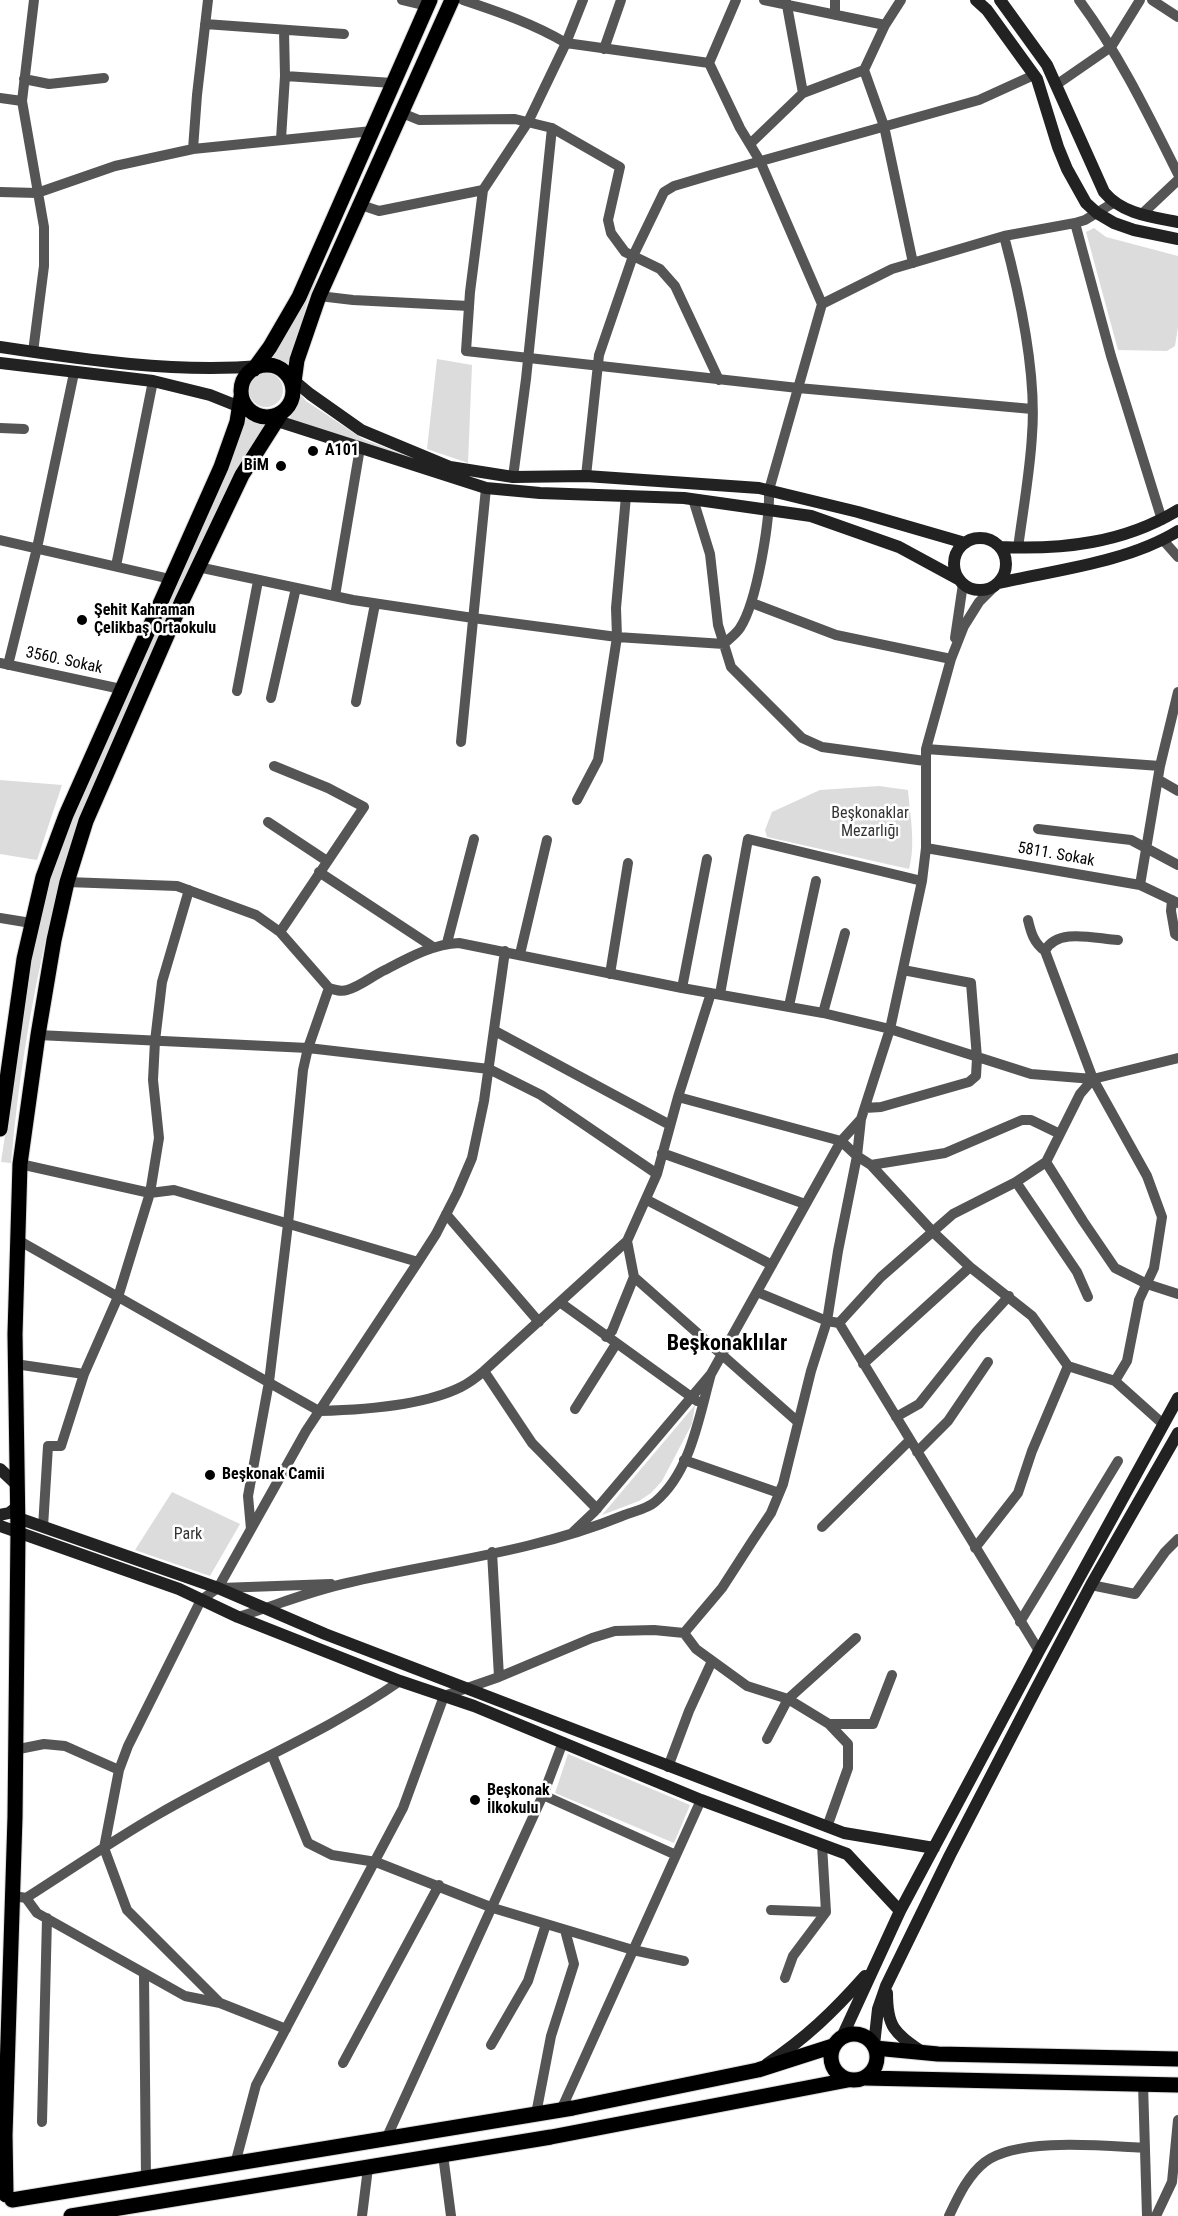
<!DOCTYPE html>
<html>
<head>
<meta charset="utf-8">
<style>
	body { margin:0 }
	canvas { display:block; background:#fff }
</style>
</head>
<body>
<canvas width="1178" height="2216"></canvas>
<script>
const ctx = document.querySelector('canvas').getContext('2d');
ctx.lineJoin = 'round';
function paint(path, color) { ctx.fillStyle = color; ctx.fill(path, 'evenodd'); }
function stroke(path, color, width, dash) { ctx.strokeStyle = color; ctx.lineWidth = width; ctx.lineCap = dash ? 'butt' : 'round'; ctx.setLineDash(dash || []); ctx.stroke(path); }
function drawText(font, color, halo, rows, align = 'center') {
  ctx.font = font + ' "Roboto Condensed",sans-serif'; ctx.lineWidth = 5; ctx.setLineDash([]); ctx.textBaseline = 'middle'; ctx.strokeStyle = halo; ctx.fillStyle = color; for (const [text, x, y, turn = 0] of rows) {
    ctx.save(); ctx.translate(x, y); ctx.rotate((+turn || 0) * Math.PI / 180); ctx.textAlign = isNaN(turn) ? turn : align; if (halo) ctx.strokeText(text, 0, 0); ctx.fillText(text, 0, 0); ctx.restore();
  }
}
paint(new Path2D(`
	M1094 228 1106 237 1178 256V327L1175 346 1167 351 1118 350 1086 232Z
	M312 279 316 281 307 303 290 368 281 361 269 359Z
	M437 359 472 365 468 463 427 449Z
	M249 390a17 17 0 1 1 34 0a17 17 0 1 1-34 0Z
	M301 395 306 401 363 439 447 471 289 420Z
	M244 415 254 422 265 425 60 881C36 973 19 1068 11 1163L1 1162 35 935 61 841Z
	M0 780 62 785 37 860 0 854Z
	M879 786 908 790C910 815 916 844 909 869L767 837 765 830 772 812 820 790Z
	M695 1405 692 1424 662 1481 651 1493 639 1501 602 1515Z
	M172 1492 240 1524 210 1576 135 1550Z
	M568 1754 690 1805 674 1843 555 1793Z`), '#dcdcdc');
const primary = new Path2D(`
	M241 391a26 26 0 1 1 52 0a26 26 0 1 1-52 0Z
	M254 369 270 347 299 297 430 0
	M293 389 297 360 319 296 452 0
	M0 1129 24 959 43 877 66 815 221 467 237 422 241 397
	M831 2057a23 23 0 1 1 46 0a23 23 0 1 1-46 0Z
	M875 2048 938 2054 1178 2059
	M865 2078 1178 2085
	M6 2195 5 2135 15 1817 18 1531 15 1334 20 1164 38 1035 54 940 67 882 86 821 182 601 242 475 282 412
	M12 2200 573 2108 758 2070 833 2046
	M71 2216 551 2137 848 2080`);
stroke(primary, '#dbdbdb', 17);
stroke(new Path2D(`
	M402 0 427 6
	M463 0C499 12 534 24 566 43L709 63 736 0
	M764 0 885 25 901 0
	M786 0 803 93
	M1079 0C1119 54 1148 114 1178 174
	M1152 0 1178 17
	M835 15V0
	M205 24 344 34
	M604 49 621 0
	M709 63 740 128 760 161 822 304
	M864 70 884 126 913 263
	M285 76 393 83
	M24 79 49 84 104 78
	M1056 85 1111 47 1140 0
	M0 98 22 101
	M402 113 419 120 515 119 552 128 620 167 608 220 611 233 625 252 660 269 675 286 719 380
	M281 139 285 76 284 31
	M750 144 803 93 864 70 885 25
	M193 149 197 95 208 0
	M483 190 528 122 566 43 583 0
	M0 192 37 193 115 166 193 149 372 131
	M1113 203 1085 220 1075 223 1111 356 1162 520
	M361 205 379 211 483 190 470 292 466 351 798 388 1032 409
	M1142 214 1178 180
	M1004 236C1020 296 1037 373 1032 435 1030 472 1023 510 1018 548
	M319 296 353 300 469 306
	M33 352 44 266V227L22 101 34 0
	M0 428 24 429
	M586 476 599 355 633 256 664 192 674 186 711 175 979 100 1034 75
	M513 477 526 379 552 128
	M693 499 710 554 718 625 731 667 802 738 822 747 925 761
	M0 540 170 579
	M1163 540 1178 557
	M116 566 153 381
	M198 567 353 600 473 618 617 637 724 644C729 639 736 634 740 628 757 602 770 521 769 490L822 304 892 269 1004 236 1075 223
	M335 596 360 448
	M752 603 836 635 951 659
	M955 638 963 584
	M0 663 121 689
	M8 665 37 548 74 373
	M237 691 258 581
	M271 698 296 588
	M356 702 375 604
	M461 742 486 488
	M926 749 1160 766
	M274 766 328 788 364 807 280 932
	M1159 780 1178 791
	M577 800 598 760 617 637 616 608 626 496
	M268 822 327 861
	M1038 829 1131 840 1178 865
	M926 848 1140 885 1178 903
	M319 872 433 947
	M67 882 177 886 256 915 280 932 329 988C335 990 341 992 347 990 361 986 372 976 385 970 408 958 433 944 459 943L682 988 823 1013 890 1029 1031 1074 1093 1079 1178 1058
	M1140 885 1160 766 1178 692
	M1172 900 1171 911 1175 934 1178 936
	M0 918 31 923
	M1028 920C1031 933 1034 943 1045 951L1093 1079 1147 1176 1162 1217 1154 1268 1139 1300 1127 1361 1115 1381
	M447 943 474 839
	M1045 951C1057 927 1096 939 1118 940
	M520 954 547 840
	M610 974 628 863
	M682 988 707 859
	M720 994 748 839 922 881
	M789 1006 816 881
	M823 1013 845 933
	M495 1031 670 1125
	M38 1035 308 1048 489 1069 541 1095 657 1174
	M678 1097 841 1141 857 1156 871 1165 945 1153 1022 1120H1031L1060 1134
	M865 1108 881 1107 969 1082 976 1076 977 1058 971 983 903 970
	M662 1153 805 1204
	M1046 1162 1083 1221 1115 1268 1147 1284 1178 1294
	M20 1164 150 1193 174 1190 418 1262
	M871 1165 933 1232 970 1267 1032 1316 1068 1366 1115 1381 1163 1424
	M1016 1182 1077 1272 1088 1297
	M647 1200 772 1265
	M446 1214 539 1322
	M18 1240 319 1411C361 1410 423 1406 461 1387 469 1383 477 1377 484 1371L627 1241 657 1174 678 1097 711 993
	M634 1277 798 1422
	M757 1292 827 1321 839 1323 1039 1651
	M561 1303 697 1401
	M839 1323 881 1277 953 1214 1016 1182 1046 1162 1080 1094 1093 1079
	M606 1337 612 1331 634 1277 627 1241
	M15 1364 84 1374
	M863 1364 970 1267
	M484 1371 532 1443 597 1509
	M575 1409 616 1344
	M896 1417 919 1404 977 1331 1009 1296
	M917 1452 948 1421 988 1362
	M684 1460 779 1493
	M43 1527 48 1446H61L84 1374 118 1297 150 1193 159 1138 153 1080 155 1041 162 982 189 890
	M822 1527 910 1440
	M251 1529 248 1496 269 1382 288 1224 303 1070 308 1048 329 988
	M573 1532 594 1512 711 1374 841 1141 861 1119
	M975 1548 1018 1493 1032 1451 1068 1366
	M492 1552 499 1677
	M1091 1585 1135 1594 1165 1552 1178 1539
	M221 1588 331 1584
	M238 1617C274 1606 310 1591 347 1583 438 1562 534 1552 622 1516 632 1512 647 1509 655 1502 691 1472 699 1416 711 1374
	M1020 1622 1118 1461
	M684 1633 696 1649 747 1686 788 1699 829 1724 848 1744V1768L827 1827
	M829 1724H873L892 1675
	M767 1739 788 1699 856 1638
	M14 1750 44 1744 65 1746 119 1770
	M272 1755 308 1843 332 1855 376 1862 493 1908 633 1950 684 1961
	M668 1767 689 1711 712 1661
	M543 1795 676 1855
	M14 1896 26 1898C70 1870 112 1841 157 1815 237 1768 324 1734 400 1681
	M26 1898 37 1913 185 1996 220 2003
	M771 1910 826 1912
	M144 1974 146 2179
	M785 1978 793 1956 826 1912 822 1845
	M286 2029 220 2003 127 1910 104 1848 119 1770 128 1746 201 1600 218 1588 306 1431 418 1262 436 1234 457 1193 472 1158 484 1101 505 951
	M491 2045 528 1981 546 1924
	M343 2063 439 1885
	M1143 2084 1147 2216
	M561 2110 701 1800
	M536 2114 551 2036 574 1964 565 1930
	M42 2122 47 1918
	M386 2139 543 1795 563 1742
	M443 2155 451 2216
	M235 2164 256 2085 403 1808 444 1696 499 1677 592 1638 615 1631 654 1630 684 1633 722 1588 753 1540 771 1513 783 1484 811 1371 827 1321 838 1251 857 1156 861 1119 890 1029 922 881 926 848V749L951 659 964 626 979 602 993 588
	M362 2216 368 2168
	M949 2216C958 2197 968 2175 985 2162 1018 2137 1104 2146 1145 2148
	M1156 2216 1172 2182 1178 2120`), '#555', 10);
stroke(new Path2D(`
	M976 0 987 10 1037 79 1058 147 1067 169 1086 203 1097 213 1114 223 1134 230 1178 239
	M1000 0 1047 65 1104 192C1122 214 1152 217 1178 222
	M0 347C86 360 174 373 261 366
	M0 363 153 381 210 395 250 411
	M285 373 310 394 361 430 450 467 513 477 586 476 759 488 858 512 965 543
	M265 417 486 488 540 493 684 498 811 516 899 547 958 579
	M954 564a26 26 0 1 1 52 0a26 26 0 1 1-52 0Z
	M1000 547C1062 550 1124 543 1178 510
	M999 583C1056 570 1128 562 1178 531
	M0 1469 16 1484
	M0 1515 9 1513 17 1507
	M18 1518 218 1588 325 1634 844 1833 934 1848
	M0 1526 179 1589 238 1617 400 1681 474 1706 701 1800 847 1854 900 1911
	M887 1993C887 2028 895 2033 922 2052
	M842 2037 900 1911 1039 1651 1178 1398
	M874 2045 878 2009 886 1986 950 1855 1036 1689 1091 1585 1178 1433
	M767 2064C806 2038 833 2012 865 1976`), '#222', 12);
stroke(primary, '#000', 15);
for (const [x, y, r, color] of [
	[313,451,6,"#000"],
	[281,466,6,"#000"],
	[82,620,6,"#000"],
	[210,1475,6,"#000"],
	[475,1800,6,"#000"]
]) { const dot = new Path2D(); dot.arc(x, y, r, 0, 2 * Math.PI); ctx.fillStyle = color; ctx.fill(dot); stroke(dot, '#fff', 2); }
drawText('bold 16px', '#000', '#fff', [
	["A101",325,451],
	["BiM",269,466,"right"],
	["Şehit Kahraman",94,611],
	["Çelikbaş Ortaokulu",94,629],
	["Beşkonak Camii",222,1475],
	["Beşkonak",487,1791],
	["İlkokulu",487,1809]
], 'left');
drawText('16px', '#000', '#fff', [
	["3560. Sokak",64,661,12],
	["5811. Sokak",1056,855,10]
]);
drawText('16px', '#333', '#fff', [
	["Beşkonaklar",870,814],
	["Mezarlığı",870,832],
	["Park",188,1535]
]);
drawText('bold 22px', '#000', '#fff', [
	["Beşkonaklılar",727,1344]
]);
</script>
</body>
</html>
